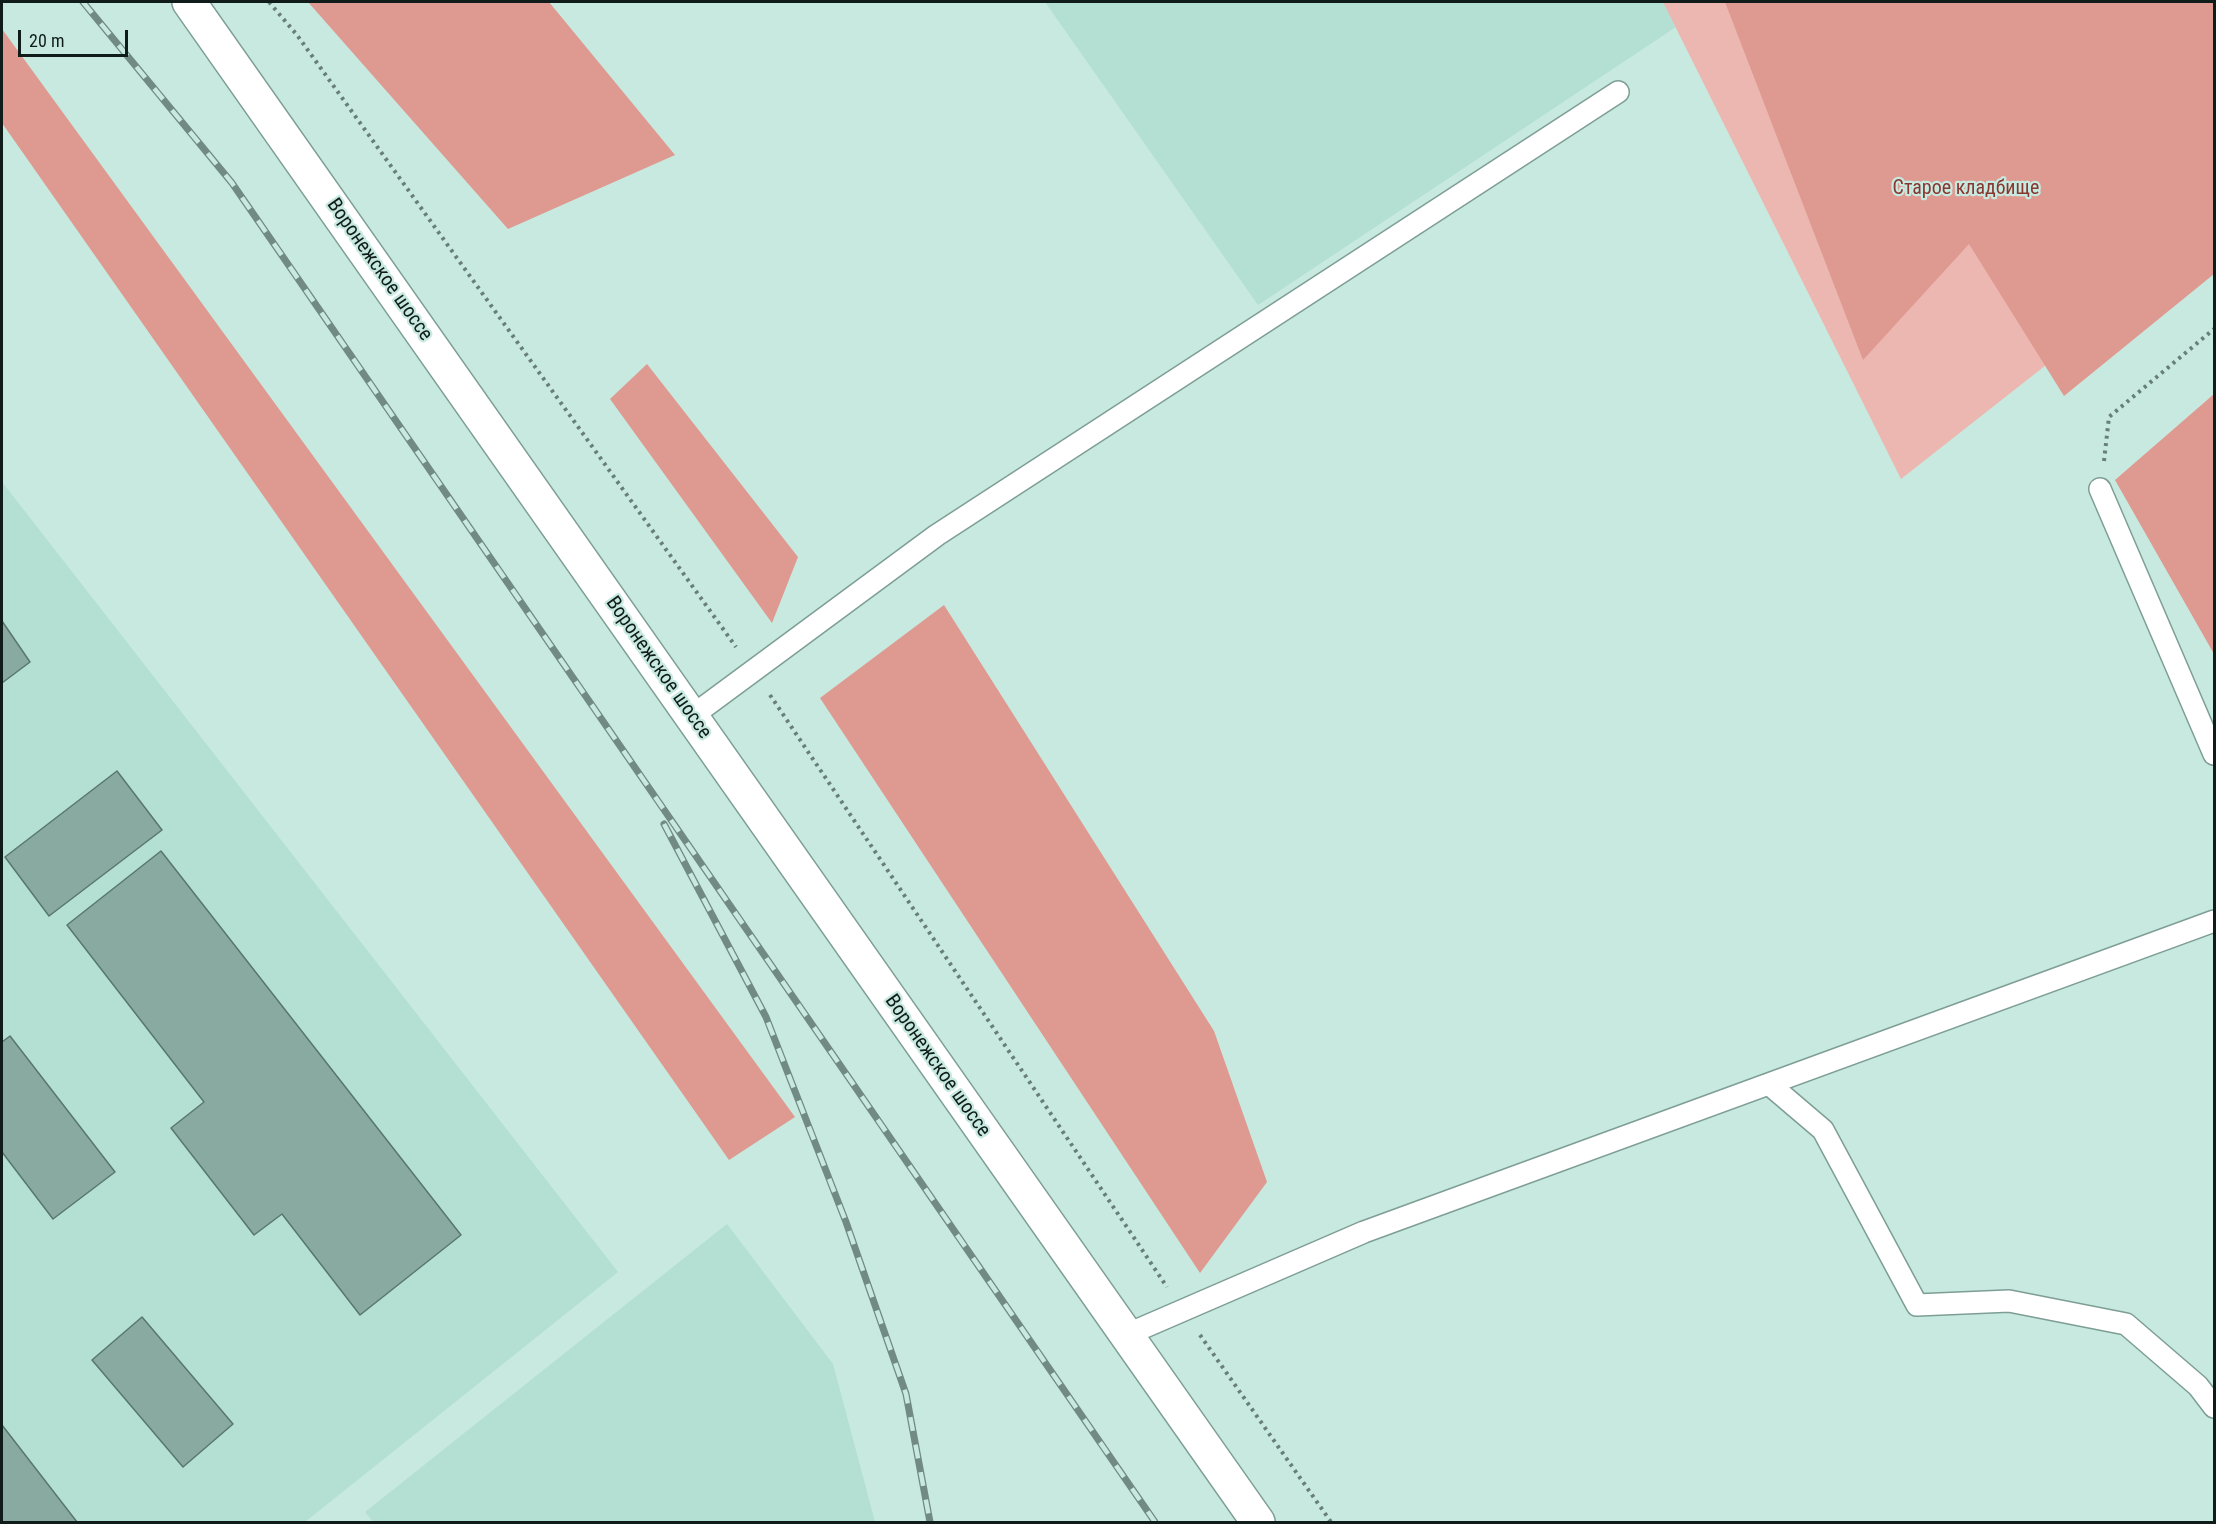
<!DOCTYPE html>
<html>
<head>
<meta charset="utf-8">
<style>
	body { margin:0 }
	#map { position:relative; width:2216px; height:1524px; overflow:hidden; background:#c7e9df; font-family:"Roboto Condensed",sans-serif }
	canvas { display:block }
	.frame { position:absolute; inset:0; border:3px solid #0f1c19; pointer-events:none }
	.scale { position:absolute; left:18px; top:30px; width:110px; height:27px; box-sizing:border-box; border:3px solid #0f1c19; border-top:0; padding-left:8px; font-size:18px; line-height:21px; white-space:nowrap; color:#0f1c19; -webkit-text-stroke:4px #c7e9df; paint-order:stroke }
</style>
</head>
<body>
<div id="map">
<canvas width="2216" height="1524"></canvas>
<div class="frame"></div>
<div class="scale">20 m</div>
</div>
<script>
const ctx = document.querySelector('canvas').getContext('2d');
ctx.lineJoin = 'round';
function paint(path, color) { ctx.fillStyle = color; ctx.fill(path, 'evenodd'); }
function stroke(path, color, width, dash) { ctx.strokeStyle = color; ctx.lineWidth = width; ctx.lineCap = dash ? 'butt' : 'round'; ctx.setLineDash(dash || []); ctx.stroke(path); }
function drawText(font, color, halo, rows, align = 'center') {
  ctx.font = font + ' "Roboto Condensed",sans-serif'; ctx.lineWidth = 4.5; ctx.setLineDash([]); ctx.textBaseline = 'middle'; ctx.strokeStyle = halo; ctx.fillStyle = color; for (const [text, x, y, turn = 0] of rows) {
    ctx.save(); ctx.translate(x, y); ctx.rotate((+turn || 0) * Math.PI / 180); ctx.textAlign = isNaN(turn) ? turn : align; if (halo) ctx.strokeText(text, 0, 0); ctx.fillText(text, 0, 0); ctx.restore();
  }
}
paint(new Path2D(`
	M1045 2H1663L1676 27 1258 305Z
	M2 482 618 1272 305 1522H2Z
	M727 1224 833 1364 875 1522H373L365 1512Z`), '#b4dfd3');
paint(new Path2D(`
	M1663 2H2214V233L1901 479Z`), '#ecb7b0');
paint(new Path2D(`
	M308 2H549L675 155 508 229Z
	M1725 2H2214V274L2064 396 1969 244 1863 360Z
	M2 29 795 1117 729 1160 2 123Z
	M647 364 798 557 772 623 610 399Z
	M2214 394V654L2115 480Z
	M944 605 1214 1031 1267 1182 1200 1273 820 698Z`), '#de9991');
const building = new Path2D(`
	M2 621 30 662 2 683Z
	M117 771 162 830 49 916 5 857Z
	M161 851 461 1235 360 1315 282 1214 254 1235 171 1128 204 1102 67 925Z
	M10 1036 115 1172 53 1219 2 1152V1042Z
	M142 1317 233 1424 183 1467 92 1360Z
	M2 1425 77 1522H2Z`);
paint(building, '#89aaa1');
stroke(building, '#58776f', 1.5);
const lane = new Path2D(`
	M2100 489 2214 754
	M692 716 937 535 1618 92
	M1769 1084 1823 1130 1917 1305 2009 1301 2126 1324 2198 1386 2214 1407
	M1126 1335 1364 1232 2214 921`);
const secondary = new Path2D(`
	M189 2 1258 1522`);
stroke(lane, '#7e9e95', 24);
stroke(secondary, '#7e9e95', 36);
stroke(new Path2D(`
	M269 2 297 35 736 647
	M2104 461 2109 417 2214 329
	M770 695 1167 1287
	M1200 1335 1331 1522`), '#687f78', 4, [3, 4.5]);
stroke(lane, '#fff', 21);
stroke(secondary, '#fff', 33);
const rail = new Path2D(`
	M83 2 232 183 1155 1522
	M664 824 766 1017 846 1222 906 1394 930 1522`);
stroke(rail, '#728a84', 7);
stroke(rail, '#c7e9df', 4.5, [14]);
drawText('20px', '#883730', '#c7e9df', [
	["Старое кладбище",1966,189]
]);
drawText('20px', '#0f1c19', '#c7e9df', [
	["Воронежское шоссе",379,270,55],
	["Воронежское шоссе",658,668,55],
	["Воронежское шоссе",937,1066,55]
]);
</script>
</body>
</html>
